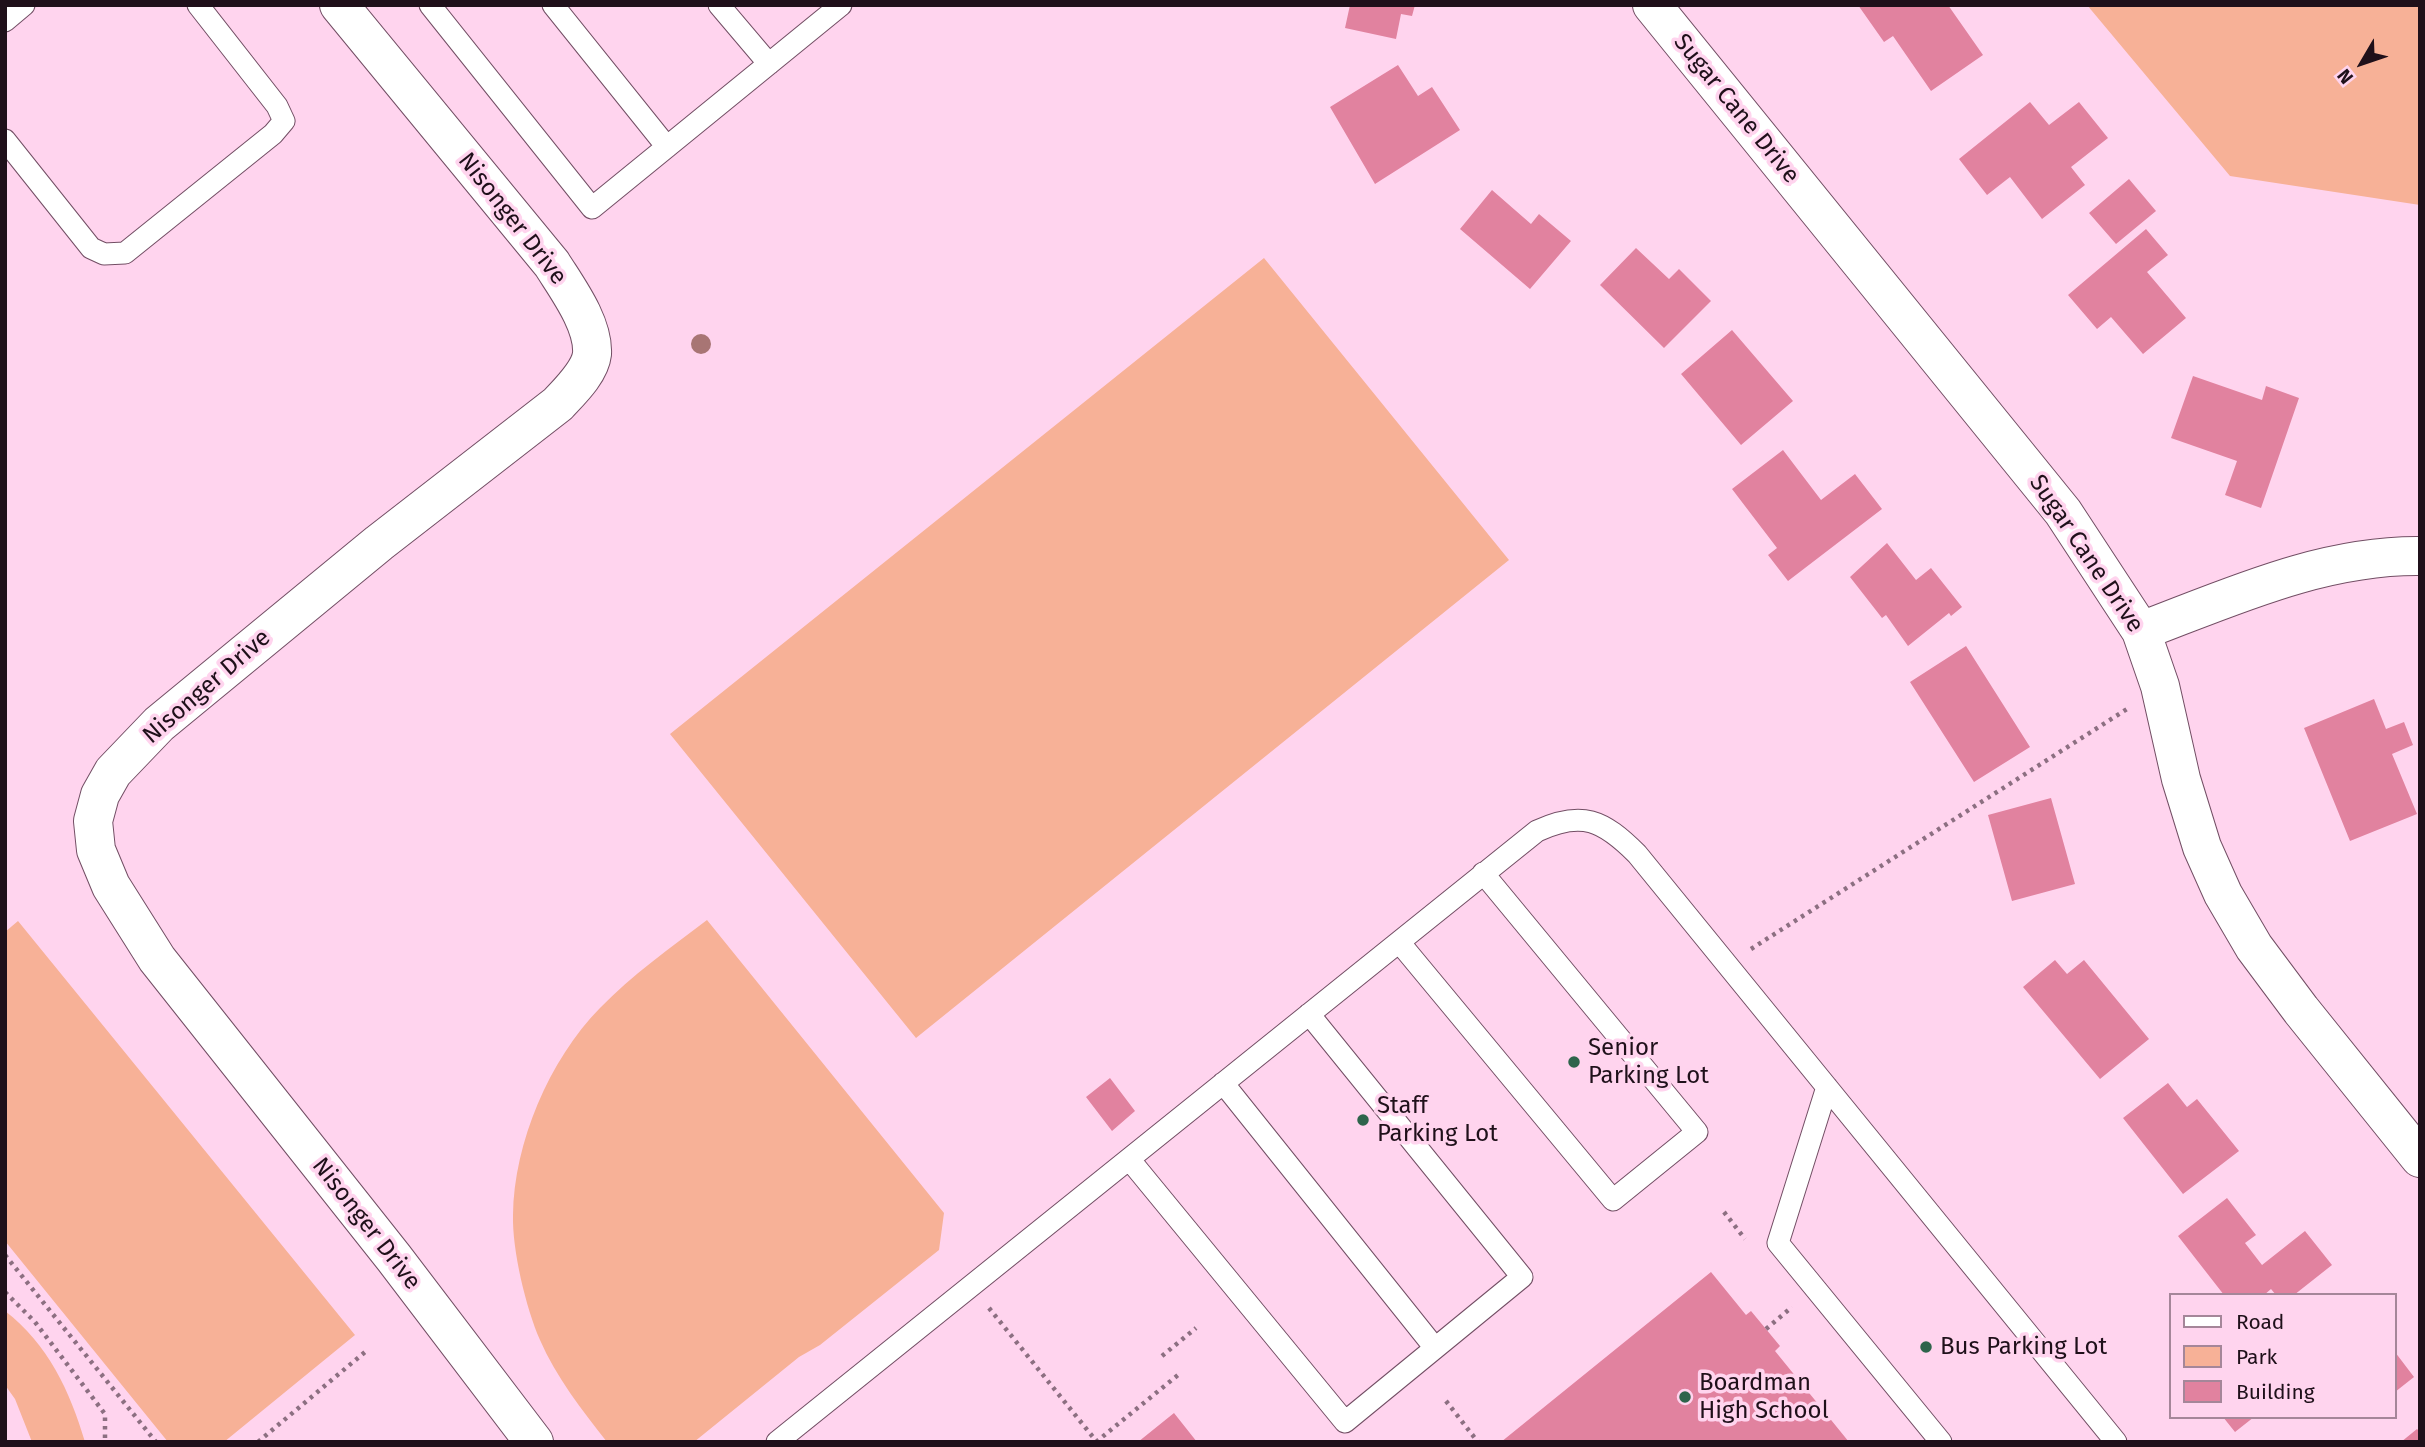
<!DOCTYPE html>
<html>
<head>
<meta charset="utf-8">
<style>
	body { margin:0 }
	#map { position:relative; width:2425px; height:1447px; overflow:hidden; background:#ffd4ee; font-family:"Fira Sans",sans-serif }
	canvas { display:block }
	.frame { position:absolute; inset:0; border:7px solid #1f101a; pointer-events:none }
	.legend { position:absolute; left:2169px; top:1293px; width:228px; height:126px; box-sizing:border-box; background:#ffd4ee; border:2px solid #a58699; margin:0; padding:9px 12px; list-style:none; font-size:21px; color:#1f101a }
	.legend li { display:flex; align-items:center; gap:14px; height:35px }
	.legend b { width:35px; border:2px solid #a58699 }
	.north { position:absolute; left:2327px; top:28px; width:70px; height:70px; -webkit-text-stroke:5px #ffd4ee; paint-order:stroke; rotate:231deg; font-size:19px; font-weight:700; line-height:28px; text-align:center; color:#1f101a }
	.north::after { content:''; display:block; margin:auto; width:24px; height:32px; background:#1f101a; clip-path:polygon(50% 0,100% 100%,50% 72%,0 100%) }
</style>
</head>
<body>
<div id="map">
<canvas width="2425" height="1447"></canvas>
<div class="frame"></div>
<ul class="legend">
<li><b style="height:9px;background:#fff"></b>Road</li>
<li><b style="height:19px;background:#f7b197"></b>Park</li>
<li><b style="height:19px;background:#e1829f"></b>Building</li>
</ul>
<div class="north">N</div>
</div>
<script>
const ctx = document.querySelector('canvas').getContext('2d');
ctx.lineJoin = 'round';
function paint(path, color) { ctx.fillStyle = color; ctx.fill(path, 'evenodd'); }
function stroke(path, color, width, dash) { ctx.strokeStyle = color; ctx.lineWidth = width; ctx.lineCap = dash ? 'butt' : 'round'; ctx.setLineDash(dash || []); ctx.stroke(path); }
function drawText(font, color, halo, rows, align = 'center') {
  ctx.font = font + ' "Fira Sans",sans-serif'; ctx.lineWidth = 7; ctx.setLineDash([]); ctx.textBaseline = 'middle'; ctx.strokeStyle = halo; ctx.fillStyle = color; for (const [text, x, y, turn = 0] of rows) {
    ctx.save(); ctx.translate(x, y); ctx.rotate((+turn || 0) * Math.PI / 180); ctx.textAlign = isNaN(turn) ? turn : align; if (halo) ctx.strokeText(text, 0, 0); ctx.fillText(text, 0, 0); ctx.restore();
  }
}
paint(new Path2D(`
	M2087 5H2420V205L2230 176Z
	M1264 258 1509 560 916 1038 670 734Z
	M707 920 944 1213 939 1250 820 1345 799 1357 694 1442H607C582 1410 556 1377 540 1340 526 1308 512 1250 513 1215 514 1143 549 1060 600 1008 632 975 670 948 707 920Z
	M18 921 355 1335 224 1442H168L5 1241V932Z
	M5 1311C48 1344 70 1391 85 1442H32L15 1399 5 1385Z`), '#f7b197');
paint(new Path2D(`
	M1350 5H1415L1412 16 1401 14 1396 39 1345 28Z
	M1858 5H1948L1983 55 1931 91 1893 36 1884 42Z
	M1398 65 1418 96 1432 87 1460 130 1375 184 1330 107Z
	M2030 102 2049 125 2079 102 2108 138 2071 167 2085 185 2042 219 2010 177 1987 195 1959 159Z
	M2129 179 2156 211 2116 244 2089 213Z
	M1492 190 1531 224 1539 214 1571 241 1530 289 1460 229Z
	M2146 229 2168 255 2147 272 2186 318 2143 354 2111 317 2097 329 2068 295Z
	M1636 248 1669 279 1679 269 1711 301 1664 348 1600 285Z
	M1732 330 1793 401 1741 445 1681 374Z
	M2193 376 2262 400 2266 386 2299 398 2261 508 2225 495 2237 461 2171 438Z
	M1783 450 1821 500 1855 474 1882 509 1788 581 1768 555 1777 548 1732 489Z
	M1887 543 1916 580 1931 568 1962 607 1951 616 1949 613 1908 646 1886 615 1882 618 1850 577Z
	M1966 646 2030 747 1974 782 1910 682Z
	M2374 699 2386 729 2404 722 2413 745 2392 754 2417 814 2350 841 2304 728Z
	M2051 798 2075 884 2012 901 1988 815Z
	M2055 960 2067 974 2084 960 2149 1039 2100 1079 2023 987Z
	M1110 1078 1135 1111 1112 1131 1086 1097Z
	M2168 1083 2187 1107 2197 1099 2239 1151 2183 1194 2123 1118Z
	M2227 1198 2256 1235 2245 1243 2262 1265 2305 1231 2332 1265 2294 1295H2276L2271 1289 2264 1295H2224L2178 1236Z
	M1711 1272 1746 1315 1751 1311 1780 1346 1775 1351 1849 1442H1501Z
	M2395 1352 2414 1377 2395 1392Z
	M1174 1413 1197 1442H1138Z
	M2223 1417H2254L2235 1432Z
	M2417 1429 2420 1432V1442H2401Z`), '#e1829f');
const service = new Path2D(`
	M430 5 592 208 841 5
	M553 5 667 147
	M719 5 769 64
	M5 21 24 5
	M5 140 91 248 104 254 125 253 273 134 284 121 277 106 198 5
	M1399 942 1613 1200 1697 1132 1483 873
	M1223 1083 1435 1348
	M1827 1087 1778 1243 1941 1442
	M1129 1159 1345 1422 1522 1277 1309 1014
	M777 1442 1537 831C1582 810 1603 820 1637 854L2116 1442`);
const minor = new Path2D(`
	M339 5 552 264C567 288 594 324 592 354 590 372 570 391 558 404L379 543 159 724 113 772 100 795 93 821 96 850 111 886 157 959 394 1258 534 1442
	M1652 5 2063 512 2141 631 2160 686 2181 779 2202 847 2223 894 2254 947 2301 1010 2420 1158
	M2141 631C2231 597 2322 555 2420 556`);
stroke(service, '#724e64', 23);
stroke(minor, '#724e64', 40);
stroke(new Path2D(`
	M1751 949 2127 709
	M1724 1212 1745 1239
	M5 1255 156 1442
	M5 1292 35 1322 105 1414V1442
	M989 1308 1097 1442
	M1766 1329 1792 1307
	M1162 1356 1196 1328
	M1446 1401 1478 1442
	M258 1442 365 1352
	M1096 1442 1178 1375`), '#8c6f81', 4.5, [3.5, 5]);
stroke(service, '#fff', 21);
stroke(minor, '#fff', 38);
ctx.fillStyle = '#a87574';
for (const [x, y] of [
	[701,344]
]) { ctx.beginPath(); ctx.arc(x, y, 10, 0, 2 * Math.PI); ctx.fill(); }
for (const [x, y, r, color] of [
	[1574,1062,7,"#2e644b"],
	[1363,1120,7,"#2e644b"],
	[1926,1347,7,"#2e644b"],
	[1685,1397,7,"#2e644b"]
]) { const dot = new Path2D(); dot.arc(x, y, r, 0, 2 * Math.PI); ctx.fillStyle = color; ctx.fill(dot); stroke(dot, '#ffd4ee', 2.5); }
drawText('24px', '#1f101a', '#ffd4ee', [
	["Sugar Cane Drive",1736,109,51],
	["Nisonger Drive",512,219,52],
	["Sugar Cane Drive",2086,554,56],
	["Nisonger Drive",207,687,-41],
	["Nisonger Drive",366,1224,52]
]);
drawText('24px', '#1f101a', '#ffd4ee', [
	["Senior",1588,1048],
	["Parking Lot",1588,1076],
	["Staff",1377,1106],
	["Parking Lot",1377,1134],
	["Bus Parking Lot",1940,1347],
	["Boardman",1699,1383],
	["High School",1699,1411]
], 'left');
</script>
</body>
</html>
